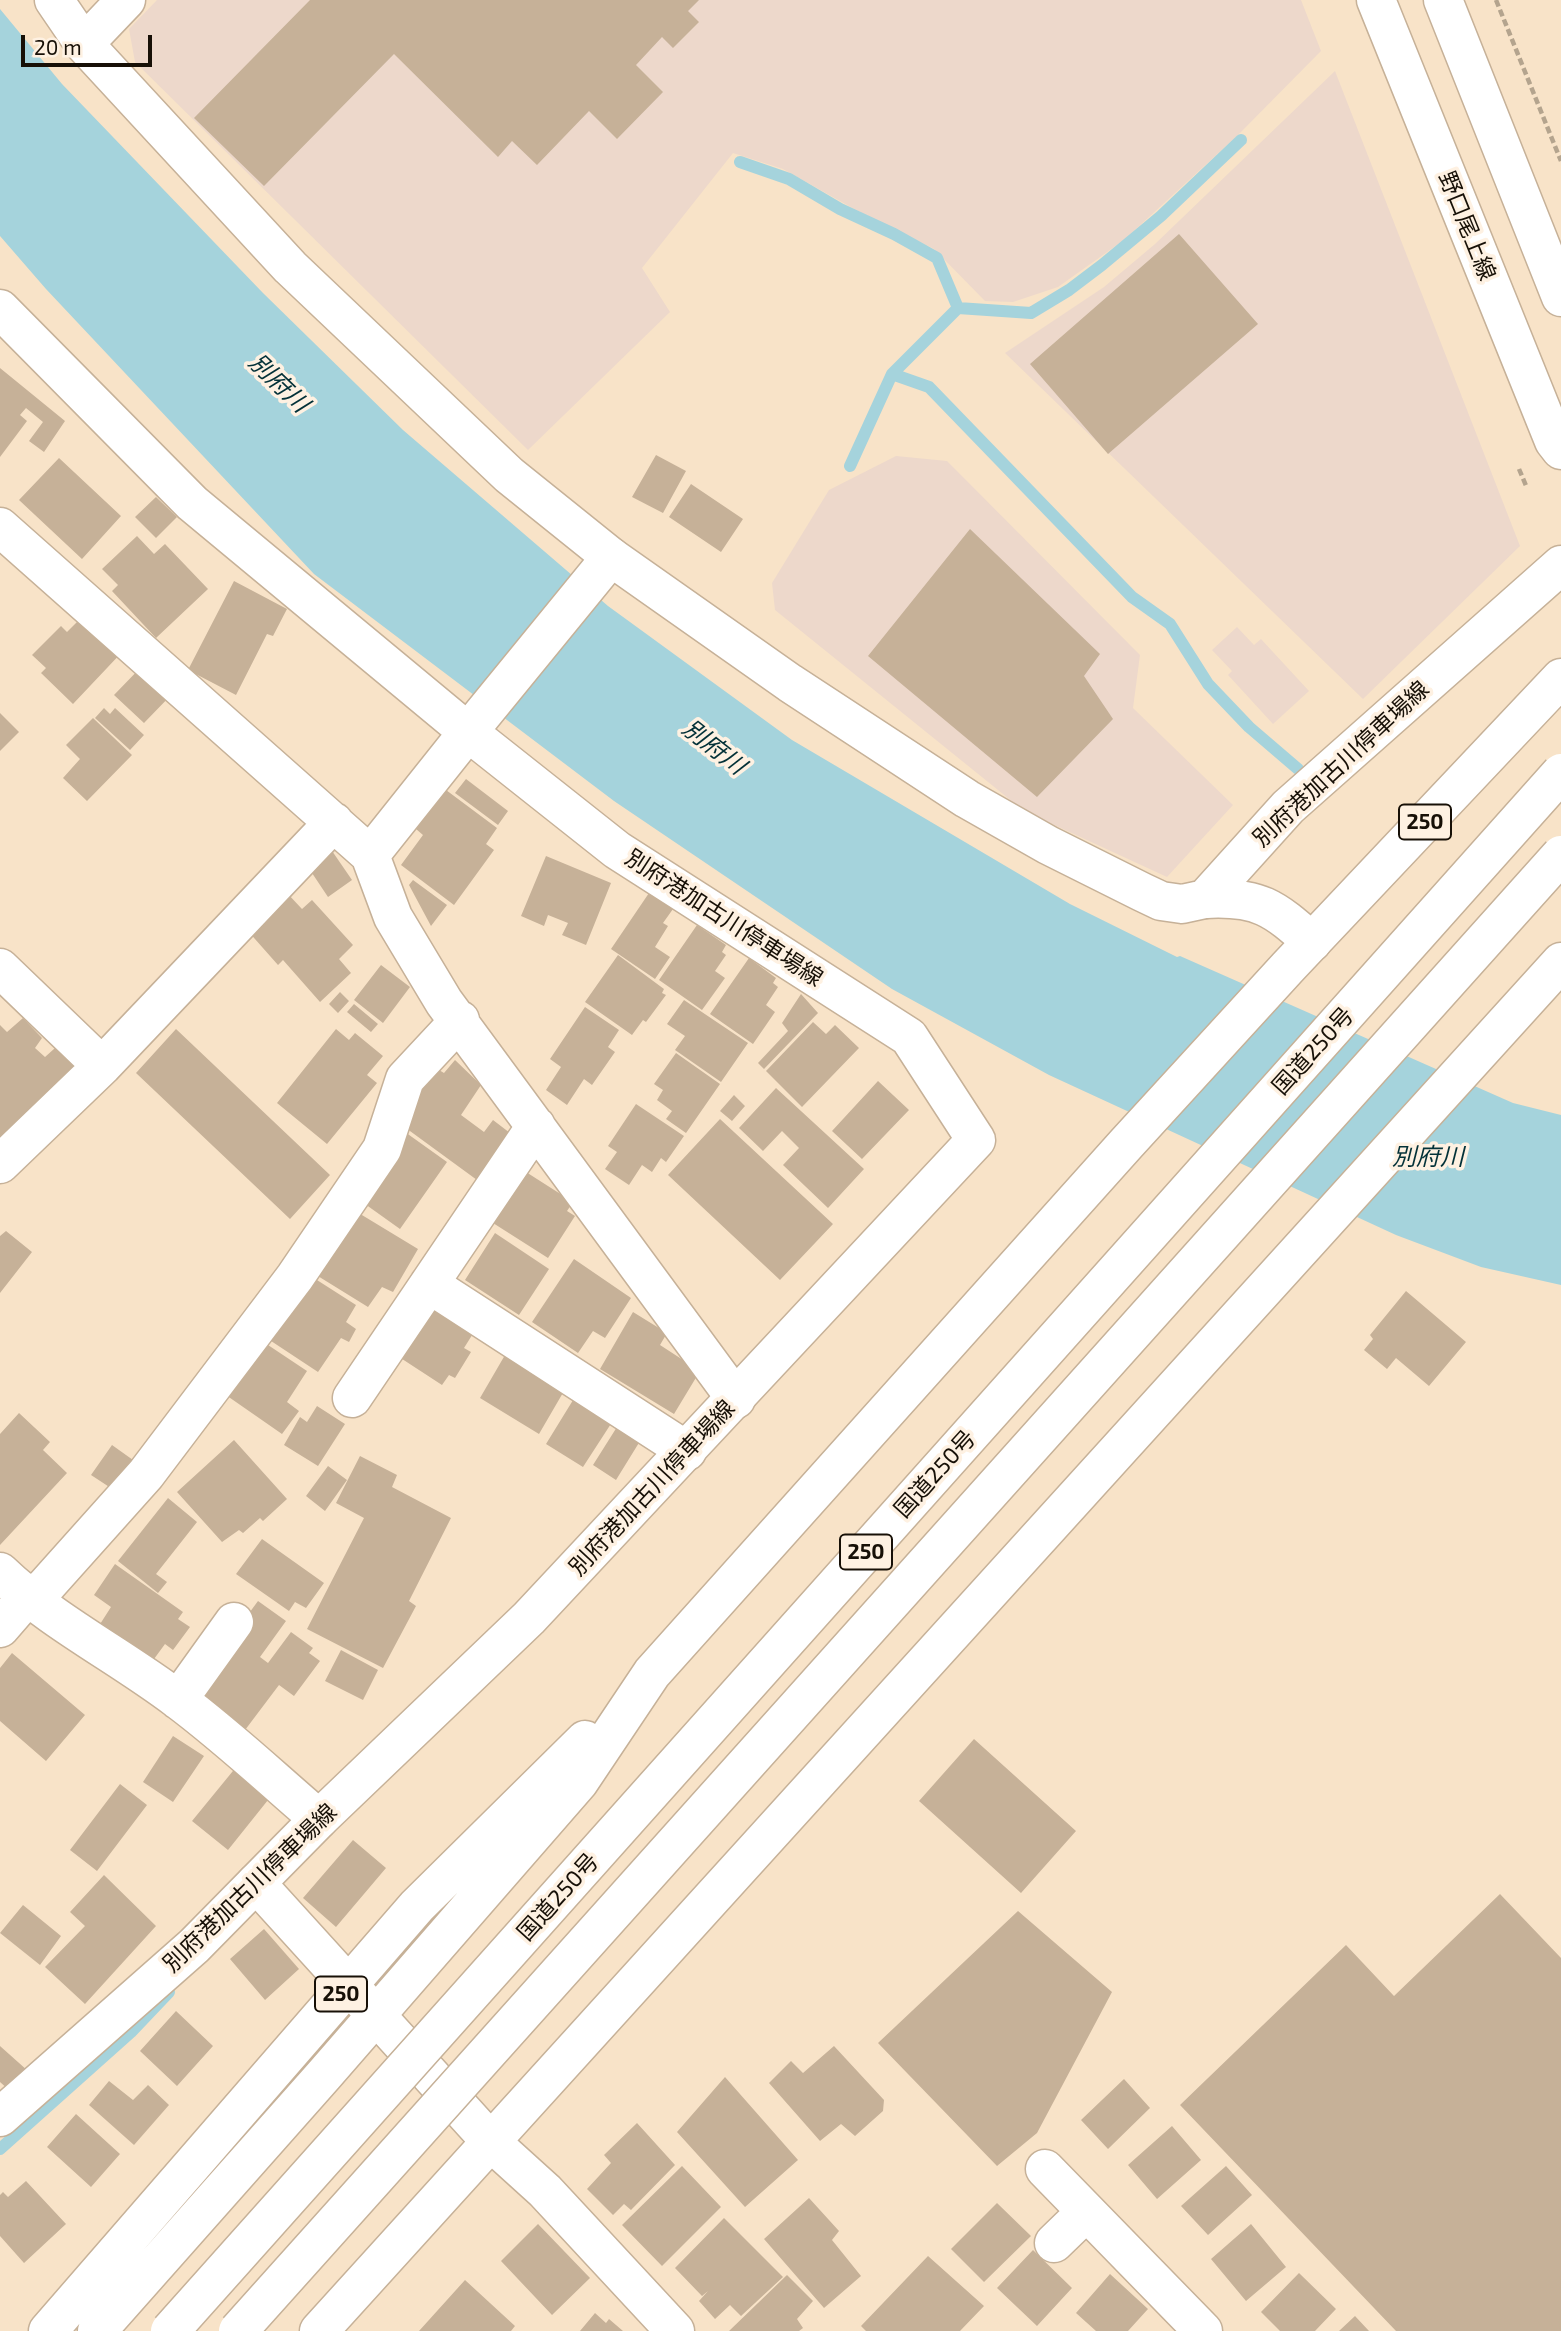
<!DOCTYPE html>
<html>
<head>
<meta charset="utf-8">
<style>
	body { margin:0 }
	#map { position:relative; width:1561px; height:2331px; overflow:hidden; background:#f8e3c8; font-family:"Exo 2",sans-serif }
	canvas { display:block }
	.scale { position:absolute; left:21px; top:35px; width:131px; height:32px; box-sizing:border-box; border:4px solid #171007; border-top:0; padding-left:9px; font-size:21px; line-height:24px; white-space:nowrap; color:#171007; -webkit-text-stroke:5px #fef1e2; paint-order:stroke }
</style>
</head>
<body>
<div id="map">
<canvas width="1561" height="2331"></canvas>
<div class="scale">20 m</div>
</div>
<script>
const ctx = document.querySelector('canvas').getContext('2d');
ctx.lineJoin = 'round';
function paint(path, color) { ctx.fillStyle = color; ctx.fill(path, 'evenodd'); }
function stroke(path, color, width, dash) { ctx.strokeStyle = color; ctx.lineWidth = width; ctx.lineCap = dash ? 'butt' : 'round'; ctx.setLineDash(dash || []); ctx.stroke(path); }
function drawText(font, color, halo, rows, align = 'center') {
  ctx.font = font + ' "Exo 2","Noto Sans JP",sans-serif'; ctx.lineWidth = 7; ctx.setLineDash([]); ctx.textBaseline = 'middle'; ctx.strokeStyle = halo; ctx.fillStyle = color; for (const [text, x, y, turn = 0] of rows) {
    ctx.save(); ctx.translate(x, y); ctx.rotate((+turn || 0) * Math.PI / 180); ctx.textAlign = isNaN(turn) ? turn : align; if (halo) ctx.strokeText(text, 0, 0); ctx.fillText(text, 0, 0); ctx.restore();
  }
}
paint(new Path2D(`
	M157 0H1301L1321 51 1238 135 1124 240 1058 287 1013 302 985 301 934 249 856 210 783 169 733 153 642 268 670 312 528 450 135 62 129 29Z
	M1335 71 1520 546 1363 699 1005 353 1104 287 1155 244Z
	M896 456 947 461 1140 655 1133 708 1233 805 1167 877 1024 811 775 610 772 583 829 490Z
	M1237 627 1254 645 1261 639 1309 691 1273 724 1228 675 1232 671 1212 650Z`), '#edd8cb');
paint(new Path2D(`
	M0 9 62 84 263 293 403 430 608 606 792 740 1070 904 1177 957 1180 956 1513 1103 1561 1115V1285L1481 1267 1396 1235 1049 1075 892 989 614 801 314 574 46 289 0 236Z`), '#a5d3dc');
stroke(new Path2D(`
	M740 162 789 179 840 209 894 234 937 258 958 308 892 374 850 466
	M958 308 1031 313 1069 290 1102 265 1161 216 1241 140
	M892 374 929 387 1132 597 1170 624 1208 684 1249 727 1298 769
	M0 2149 131 2032 169 1992`), '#a5d3dc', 12);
paint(new Path2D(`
	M310 0H699L688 11 699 22 673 48 662 37 636 65 663 92 617 139 589 111 537 165 512 141 498 157 394 54 264 186 194 118Z
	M1179 234 1258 324 1108 454 1030 364Z
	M0 368 65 421 44 452 29 441 43 422 26 408 20 415 27 421 0 457Z
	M656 455 686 471 663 513 632 497Z
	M59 458 121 516 82 559 19 500Z
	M691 484 743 519 721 552 669 517Z
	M156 497 177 517 156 538 135 517Z
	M970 529 1100 654 1084 676 1113 719 1037 797 868 656Z
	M137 536 154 554 165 544 208 589 156 638 112 591 118 585 102 569Z
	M234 581 287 609 273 636 267 634 236 695 188 670Z
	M86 613 124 650 73 704 41 673 46 668 32 655 61 626 67 632Z
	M144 664 174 692 144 723 114 695Z
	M104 708 110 714 115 708 144 735 130 750 95 718Z
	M0 713 19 732 0 751Z
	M93 718 132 755 87 801 63 778 80 759 66 745Z
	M466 779 508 811 498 825 455 793Z
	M446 790 497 828 486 844 494 850 454 905 401 865 423 835 416 829Z
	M330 848 352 880 328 897 306 864Z
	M546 856 611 883 586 945 562 935 568 923 548 915 544 926 521 916Z
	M413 880 447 905 431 926 409 885Z
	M287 893 302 909 312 900 353 945 339 959 351 973 320 1002 283 960 278 965 247 930Z
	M649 893 673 909 663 923 668 926 655 947 670 957 655 979 611 949Z
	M697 925 726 945 722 952 726 955 715 971 725 978 702 1010 659 980Z
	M618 955 664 989 662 993 666 995 646 1022 643 1020 632 1035 585 1002Z
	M749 958 776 978 773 983 778 987 766 1005 775 1012 753 1044 710 1014Z
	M381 965 410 987 383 1023 354 1000Z
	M340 992 349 1001 338 1013 329 1004Z
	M801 994 818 1013 764 1069 758 1063 788 1031 782 1023Z
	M684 1000 748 1043 721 1082 675 1050 685 1036 667 1024Z
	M354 1004 378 1024 371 1032 347 1012Z
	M585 1007 619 1030 608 1047 615 1052 592 1085 584 1079 567 1105 546 1090 561 1067 550 1059Z
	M23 1018 42 1038 35 1048 45 1057 64 1040 84 1062 0 1140V1025L7 1032Z
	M813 1022 826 1034 835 1025 859 1048 802 1107 766 1071Z
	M176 1029 330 1175 290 1219 136 1073Z
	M336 1029 349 1040 355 1033 383 1056 367 1075 377 1083 327 1144 277 1103Z
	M676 1053 720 1084 686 1133 666 1119 672 1111 657 1100 663 1090 654 1084Z
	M455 1060 481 1085 461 1115 484 1132 493 1120 510 1133 477 1180 399 1123 434 1067 444 1073Z
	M878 1081 909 1110 862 1159 832 1131Z
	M776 1088 864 1169 828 1208 783 1165 799 1148 782 1131 763 1151 739 1128Z
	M734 1095 745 1106 732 1121 720 1111Z
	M636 1104 684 1136 666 1162 661 1158 652 1172 642 1165 629 1185 605 1169 617 1152 608 1146Z
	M720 1119 833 1224 780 1280 668 1175Z
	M405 1132 447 1162 400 1229 358 1199Z
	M526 1172 573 1202 567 1211 575 1216 548 1258 493 1223Z
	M352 1209 418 1249 393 1292 382 1287 368 1307 313 1273Z
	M6 1231 32 1252 0 1293V1236Z
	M495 1233 549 1269 519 1315 465 1280Z
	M574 1259 631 1298 605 1338 593 1331 578 1353 532 1322Z
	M306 1273 356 1305 346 1322 356 1329 349 1342 341 1338 318 1372 265 1337Z
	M1406 1291 1466 1342 1429 1386 1396 1358 1387 1369 1364 1350 1373 1339 1370 1335Z
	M436 1292 474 1332 464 1348 471 1352 455 1378 449 1375 442 1385 396 1355Z
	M633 1312 667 1333 660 1345 700 1371 674 1414 600 1369Z
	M259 1339 307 1371 287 1402 299 1411 282 1434 223 1393Z
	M512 1343 571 1379 539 1434 480 1398Z
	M578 1392 616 1416 583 1467 546 1444Z
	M317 1406 345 1424 318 1466 284 1445 300 1417 307 1422Z
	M19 1413 50 1442 43 1450 67 1473 0 1545V1434Z
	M622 1419 645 1433 616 1480 593 1465Z
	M234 1440 287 1499 263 1521 260 1518 243 1533 239 1530 222 1542 177 1492Z
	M112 1445 140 1465 120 1494 91 1475Z
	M360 1456 397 1475 392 1487 451 1518 409 1601 416 1606 383 1668 307 1629 364 1518 336 1503Z
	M328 1466 347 1480 325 1511 306 1496Z
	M168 1498 197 1522 156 1574 167 1582 158 1593 118 1561Z
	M262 1539 324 1583 306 1608 295 1602 289 1611 236 1574Z
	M115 1564 183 1612 178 1619 190 1627 173 1650 165 1644 154 1659 168 1669 95 1632 111 1607 94 1595Z
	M258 1601 286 1621 260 1657 268 1663 291 1632 313 1648 309 1653 320 1661 294 1696 279 1685 239 1738 186 1699Z
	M341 1650 378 1670 363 1700 325 1681Z
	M12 1653 85 1715 46 1761 0 1721V1668Z
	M173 1736 204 1756 173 1802 143 1782Z
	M974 1739 1076 1831 1021 1893 919 1801Z
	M237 1766 272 1795 228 1850 192 1821Z
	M120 1784 147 1805 97 1871 70 1850Z
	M353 1840 386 1868 336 1927 303 1898Z
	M104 1875 156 1926 85 2004 45 1967 85 1926 70 1912Z
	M1500 1894 1561 1958V2331H1396L1180 2105 1346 1945 1394 1996Z
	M23 1905 61 1936 40 1965 0 1933Z
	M1018 1911 1112 1992 1037 2133 997 2166 878 2043Z
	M264 1929 299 1969 265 2000 230 1959Z
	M176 2011 213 2046 177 2086 140 2051Z
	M0 2046 28 2071 10 2091 0 2082Z
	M834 2046 884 2100 883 2111 855 2136 841 2124 820 2141 769 2083 791 2061 803 2073Z
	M725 2077 798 2160 745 2207 677 2132Z
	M1124 2079 1150 2108 1108 2149 1081 2120Z
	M109 2081 133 2100 148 2085 169 2105 134 2145 89 2105Z
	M76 2114 120 2154 91 2187 47 2147Z
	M637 2123 675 2165 631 2210 624 2204 613 2215 587 2189 611 2163 604 2155Z
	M1172 2126 1201 2160 1157 2199 1128 2165Z
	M682 2166 721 2207 662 2266 622 2225Z
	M1226 2166 1252 2195 1208 2235 1181 2206Z
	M26 2181 66 2224 24 2263 0 2236V2195L3 2192 8 2197Z
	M809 2198 839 2231 832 2240 861 2276 824 2308 764 2239Z
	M997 2203 1031 2236 984 2282 951 2249Z
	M724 2218 783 2277 741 2316 730 2305 715 2319 699 2301 708 2291 702 2296 675 2268Z
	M538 2224 590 2278 552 2315 501 2261Z
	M1251 2224 1286 2267 1246 2301 1211 2259Z
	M1033 2250 1072 2288 1037 2326 997 2288Z
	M928 2256 984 2306 960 2331H866L861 2326Z
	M1299 2273 1336 2309 1315 2331H1280L1261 2312Z
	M1110 2274 1148 2309 1128 2331H1096L1076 2313Z
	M787 2275 813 2301 797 2319 803 2328 799 2331H729Z
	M465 2280 515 2326 511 2331H419Z
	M595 2313 606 2323 609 2319 623 2331H580Z
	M1355 2316 1369 2331H1339Z`), '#c6b198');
const minor = new Path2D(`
	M54 0 84 44 290 267 509 475 611 557
	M84 44 126 0
	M0 309 192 503 468 732 370 855
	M0 527 370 855 393 917 444 1002 736 1399
	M1205 899C1259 896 1274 908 1312 942
	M0 968 102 1066
	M0 1164 102 1066 334 822
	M429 1284 687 1451
	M352 1398 536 1126
	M0 1572C52 1622 119 1655 177 1699 227 1736 272 1779 319 1819
	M0 1628 26 1598 44 1588 146 1474 295 1277 382 1149 405 1079 460 1020
	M178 1700 234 1622
	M256 1883 492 2143 545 2191 675 2331
	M1045 2169 1203 2331
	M1054 2243 1085 2213`);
const major = new Path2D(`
	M1376 0 1554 441 1561 450
	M1443 0 1561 297
	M0 2117 194 1946 319 1819 529 1618 976 1140 909 1037 617 850 468 732 611 557 790 683 967 799 1048 845 1142 892 1161 901 1182 904 1205 899 1288 807 1561 565`);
const highway = new Path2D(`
	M48 2331 417 1906 585 1740
	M97 2331 324 2075 579 1782 652 1673 1126 1144 1288 967 1561 678
	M319 2331 1561 962`);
stroke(minor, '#c6b198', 41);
stroke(major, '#c6b198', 41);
stroke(highway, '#c6b198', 41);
stroke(new Path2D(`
	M1496 0 1561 161
	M1519 469 1527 488`), '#b4a48e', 4.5, [7, 3.5]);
stroke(minor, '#fff', 38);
stroke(major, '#fff', 38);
stroke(highway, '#fff', 38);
const highwayBridge = new Path2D(`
	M170 2331 1561 773
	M238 2331 1561 855`);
stroke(highwayBridge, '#c6b198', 41, []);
stroke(highwayBridge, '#fff', 38);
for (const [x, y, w] of [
	[1425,822,52],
	[866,1552,52],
	[341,1994,52]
]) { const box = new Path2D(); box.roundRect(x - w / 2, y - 17.5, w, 35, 5); ctx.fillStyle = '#fef1e2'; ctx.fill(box); stroke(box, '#171007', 2); }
drawText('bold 21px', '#171007', null, [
	["250",1425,822],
	["250",866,1552],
	["250",341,1994]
]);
drawText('23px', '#171007', '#fef1e2', [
	["野口尾上線",1467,226,68],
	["別府港加古川停車場線",1341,764,-43],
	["別府港加古川停車場線",724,918,33],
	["国道250号",1313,1051,-48],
	["国道250号",935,1474,-48],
	["別府港加古川停車場線",652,1488,-47],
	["別府港加古川停車場線",250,1888,-44],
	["国道250号",558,1897,-48]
]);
drawText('italic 24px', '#033138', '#fef1e2', [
	["別府川",279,383,44],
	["別府川",714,747,38],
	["別府川",1428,1157]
]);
</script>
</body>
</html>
